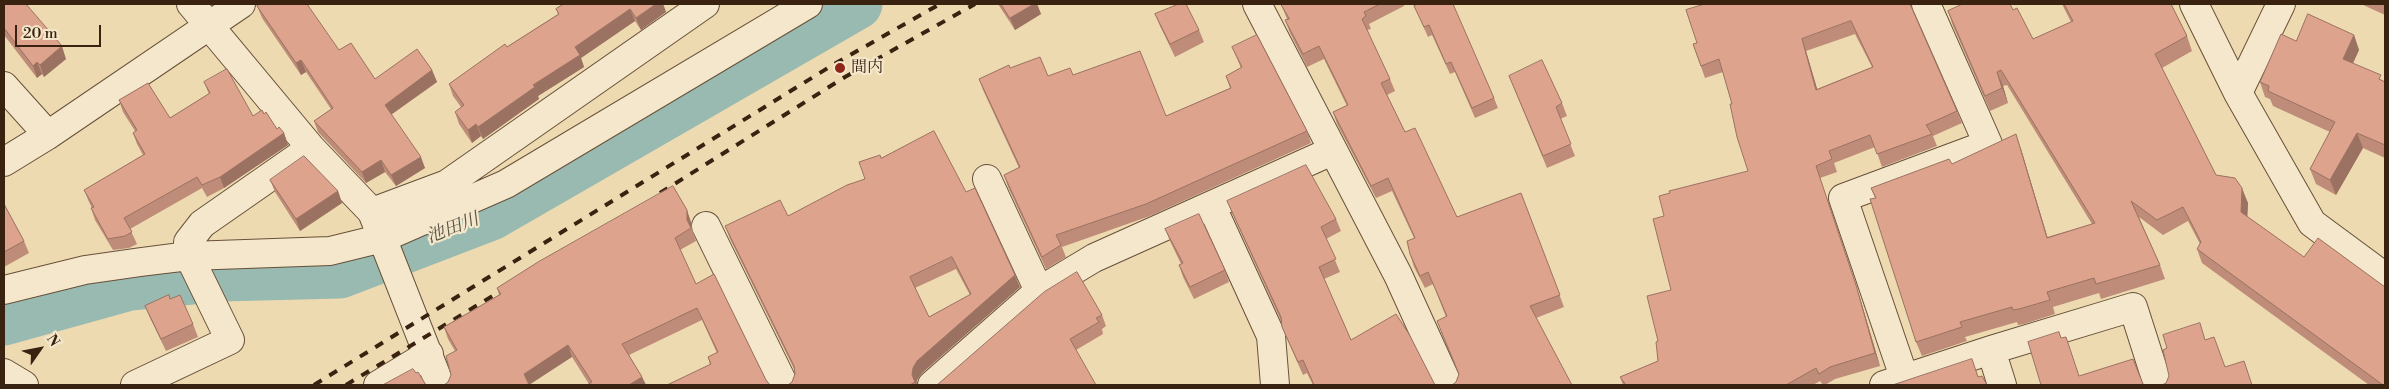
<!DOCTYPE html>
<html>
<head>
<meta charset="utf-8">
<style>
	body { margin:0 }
	#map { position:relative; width:2389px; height:389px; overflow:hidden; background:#eedab1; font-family:"Libre Bodoni",serif }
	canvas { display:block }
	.frame { position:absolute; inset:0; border:5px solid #3a2211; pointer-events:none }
	.north { position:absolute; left:15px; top:324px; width:50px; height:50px; -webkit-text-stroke:4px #f4e7cc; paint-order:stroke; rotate:57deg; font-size:14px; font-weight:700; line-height:20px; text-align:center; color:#3a2211 }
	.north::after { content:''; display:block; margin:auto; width:18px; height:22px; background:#3a2211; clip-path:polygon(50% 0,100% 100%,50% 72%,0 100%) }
	.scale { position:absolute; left:15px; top:25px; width:86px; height:22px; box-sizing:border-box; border:2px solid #3a2211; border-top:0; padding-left:6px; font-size:15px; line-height:18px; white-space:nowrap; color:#3a2211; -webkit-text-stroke:4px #f4e7cc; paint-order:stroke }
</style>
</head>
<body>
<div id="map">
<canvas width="2389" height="389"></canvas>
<div class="frame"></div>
<div class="north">N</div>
<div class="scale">20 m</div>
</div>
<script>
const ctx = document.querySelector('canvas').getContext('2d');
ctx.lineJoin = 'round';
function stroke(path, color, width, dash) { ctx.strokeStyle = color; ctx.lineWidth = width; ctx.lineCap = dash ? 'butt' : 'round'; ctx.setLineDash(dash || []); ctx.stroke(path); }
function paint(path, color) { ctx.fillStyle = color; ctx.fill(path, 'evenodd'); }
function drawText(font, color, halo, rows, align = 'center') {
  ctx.font = font + ' "Libre Bodoni","Noto Serif JP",serif'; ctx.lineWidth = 4.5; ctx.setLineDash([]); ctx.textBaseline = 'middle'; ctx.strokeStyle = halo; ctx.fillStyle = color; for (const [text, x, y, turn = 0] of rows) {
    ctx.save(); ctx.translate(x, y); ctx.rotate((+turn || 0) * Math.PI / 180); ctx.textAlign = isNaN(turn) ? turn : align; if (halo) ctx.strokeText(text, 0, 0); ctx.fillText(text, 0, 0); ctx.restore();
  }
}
stroke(new Path2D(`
	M4 320 130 285 222 276 340 273 491 215 857 4`), '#99bab0', 51);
const minor = new Path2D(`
	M191 4 311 148 372 212 440 385
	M1257 4 1398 275 1448 385
	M2194 4 2238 93
	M2281 4 2238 93 2312 223 2385 277
	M4 86 48 135
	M4 162 48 135 241 4
	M987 179 1039 291
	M1212 207 1271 336 1275 385
	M372 212 447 184 705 4
	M706 226 784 385
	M4 290 85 270 141 262 189 256 330 251 383 238 506 184 808 4
	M1991 350 2002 385
	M4 373 24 385
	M1904 377 1843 198 1988 144 1926 4
	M135 385 230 340 189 256 188 242 202 224 311 148
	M378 385 429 354
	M932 385 1039 291 1094 258 1332 151
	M1884 385 1991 350 2133 307 2158 385`);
stroke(minor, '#675039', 30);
stroke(minor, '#f4e7cc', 28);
stroke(new Path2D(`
	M660 193 845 77 975 4
	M314 385 836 63 940 4
	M346 385 509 286`), '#3a2211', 4, [9, 9]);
paint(new Path2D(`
	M4 4 66 59 44 77 42 74 37 78 4 35Z
	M564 4H663L666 12 641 30 635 21 581 58 584 67 538 96 539 99 483 139 481 136 472 143 459 124 455 112 461 107 453 96 449 84 558 14 556 9Z
	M998 4H1037L1041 14 1015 30Z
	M1281 4H1404V6L1369 24 1371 29 1367 30 1390 79 1395 91 1387 95 1405 132 1457 217 1521 193 1564 307 1536 318 1456 382 1459 374 1437 321 1446 317 1433 284 1425 288 1414 267 1410 254 1414 238 1392 191 1376 198 1337 124 1333 112 1347 106 1324 59 1307 67 1290 33 1285 20 1287 19Z
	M1910 4 1957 111 1962 123 1933 136 1937 146 1882 167 1875 147 1834 163 1837 172 1820 178 1860 298 1880 366 1835 379 1825 385H1823L1820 381 1813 385H1623L1620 377 1658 361V341L1671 290 1664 216 1748 171 1732 104 1723 72 1705 78 1693 44ZM1855 34 1872 67 1817 89 1806 51Z
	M1962 4H2010L2013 10 2033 39 2071 22 2062 4H2171L2187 36 2192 51 2162 68 2216 175 2248 203 2247 216 2385 385H2369L2202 263 2197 249 2200 244 2188 221 2163 235 2139 217 2160 265 2165 279 2101 299 2099 293 2053 307 2055 314 2024 324 2018 325 2017 322 1965 337 1967 341 1922 356 1916 342 1875 198 1871 188 1952 164 2021 149 2047 237 2092 224 2007 85 2003 86 2008 103 1990 111 1953 26 1948 11 1963 5Z
	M2361 4H2385V15Z
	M257 6 339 50 375 79 432 70 437 82 391 115 425 168 396 186 385 172 366 183 318 132 314 121 331 109 306 72 301 75 262 18Z
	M1414 6 1494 98 1498 108 1475 118 1455 72 1450 74 1432 35 1428 37Z
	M1155 14 1199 30 1204 42 1175 57 1160 26Z
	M2354 35 2359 50 2353 63 2385 82V158L2363 148 2336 195 2316 184 2310 169 2330 132 2273 106 2270 99 2265 97 2260 82 2296 41Z
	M1232 47 1307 131 1311 143 1150 216 1062 247 1066 257 1046 269 1008 187 1004 175 1019 168 983 90 979 79 1010 68 1048 76 1073 75 1166 116 1230 88 1226 76 1241 68Z
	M1509 76 1562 103 1567 116 1560 119 1575 156 1547 168Z
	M204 82 253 116 264 114 277 129 284 133 288 145 224 188 207 197 202 188 130 229 137 244 129 248 113 250 95 220 91 208H92L89 202 84 190 143 155 137 144 133 133 135 131 123 112 119 100 170 118 209 94Z
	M881 158 966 192 1020 287 922 373 917 380V385H788L792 382 795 374V371L730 239 725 226 788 216 865 179ZM956 269 970 295 929 317 915 288Z
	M270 180 338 191 342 203 300 231 275 192Z
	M1227 201 1336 219 1341 231 1326 239 1340 272 1324 279 1351 340 1435 385H1313L1307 373 1303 375 1287 339 1282 327 1281 321 1232 213Z
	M4 204 24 241 29 253 4 267Z
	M691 222 692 229 696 241 680 250 696 284 766 380 710 365 708 357 717 353 702 320 629 355 642 377 646 385H587L589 384 572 357 448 382 451 375 455 351 448 339 444 327 499 295 497 288Z
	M1165 229 1225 270 1229 282 1194 299 1183 277 1179 265 1181 264 1170 241Z
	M170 299 193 324 198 337 166 351 150 318 145 306Z
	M1102 315 1106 326 1102 329 1103 334 1076 350 937 385Z`), '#be8c78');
paint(new Path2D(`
	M656 4H663L666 12 641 30 636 18Z
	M1034 4H1037L1041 14 1015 30 1010 18Z
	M630 9 635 21 581 58 584 67 538 96 539 99 483 139 478 127 533 85 575 47Z
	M2354 35 2359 50 2348 74 2343 59Z
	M1802 39 1806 51 1821 102 1816 90Z
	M62 46 66 59 44 77 40 65Z
	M301 60 306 72 301 75 296 63Z
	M37 62 42 74 37 78 33 66Z
	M432 70 437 82 389 116 385 105Z
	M1997 72 2003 86 2008 103 2002 88Z
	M476 124 481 136 472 143 468 130Z
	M284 133 288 145 224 188 220 177Z
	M2357 133 2363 148 2336 195 2330 180Z
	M2016 134 2021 149 2052 252 2047 238Z
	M421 157 425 168 396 186 391 175Z
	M381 160 385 172 366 183 362 172Z
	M1820 178 1860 298 1880 366 1875 353Z
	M2242 188 2248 203 2247 226 2241 212Z
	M338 191 342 203 300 231 296 219Z
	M687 210 691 222 692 229 687 220Z
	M1015 275 1020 287 922 373 917 380 916 385 912 375 913 368 917 361Z
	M568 345 572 357 529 385 524 374Z
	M642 377 646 385H629Z`), '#9b7262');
const building = new Path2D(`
	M4 4H26L62 46 40 65 37 62 33 66 4 28Z
	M261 4H307L339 50 351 43 375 79 417 49 432 70 385 105 421 157 391 175 381 160 362 172 314 121 333 108 301 60 296 63 257 6Z
	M564 4H656L636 18 630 9 575 47 580 55 533 85 535 87 478 127 476 124 468 130 455 112 464 105 449 84 505 44 507 47 559 14 556 9Z
	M1001 4H1034L1010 18Z
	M1179 4H1186L1199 30 1170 44 1155 14Z
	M1281 4H1380L1364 12 1366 16 1362 19 1390 79 1381 83 1405 132 1415 128 1457 217 1521 193 1560 295 1530 306 1572 385H1452L1456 382 1459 374 1437 321 1447 316 1428 272 1420 276 1410 254 1407 241 1415 238 1388 178 1371 186 1333 112 1348 105 1319 46 1303 54 1285 20 1289 19Z
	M1419 4H1453L1494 98 1472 108 1451 62 1446 64 1429 25 1424 27 1414 6Z
	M1705 4H1910L1957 111 1926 125 1932 134 1877 154 1870 135 1829 151 1832 159 1816 166 1856 285 1875 353 1830 367 1819 374 1816 368 1786 385H1626L1620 377 1658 361 1656 342 1658 341 1647 296 1671 290 1653 219 1664 216 1659 196 1670 193 1669 191 1748 171 1737 137 1730 104H1732L1719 59 1701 66 1693 44 1697 43 1686 10ZM1851 21 1873 67 1816 90 1802 39Z
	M1963 4H2010L2013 10 2017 8 2033 39 2073 21 2064 4H2171L2187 36 2155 54 2216 175 2235 178 2242 188 2241 212 2304 257 2318 238 2385 287V385H2383L2197 249 2201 242 2183 207 2157 220 2131 201 2160 265 2096 284 2094 278 2047 292 2050 300 2019 309 2013 310 2012 307 1960 322 1962 327 1916 342 1870 199 1876 198 1871 188 1949 159 1952 164 2016 134 2047 238 2095 223 2001 70 1997 72 2002 88 1985 96 1948 11Z
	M2308 14 2354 35 2343 59 2381 75 2379 79 2385 82V145L2357 133 2330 180 2310 169 2335 122 2268 91 2269 86 2260 82 2281 34 2296 41Z
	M1257 35 1307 131 1146 204 1056 235 1061 245 1042 257 1004 175 1020 167 979 79 1009 65 1010 68 1040 57 1048 76 1070 68 1073 75 1140 51 1166 116 1231 88 1226 76 1242 67 1232 47Z
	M1542 60 1562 103 1556 107 1571 144 1543 156 1509 76Z
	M227 69 253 116 262 110 264 114 266 112 277 129 279 127 284 133 220 177 202 185 197 177 124 218 132 232 125 236 108 239 91 208 94 207 84 190 145 154 133 133 137 130 119 100 148 83 170 118 210 93 204 82Z
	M934 131 966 192 975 188 1015 275 917 361 913 368 912 375 915 382 910 385H788L792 382 795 374 794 366 725 226 780 200 788 216 847 185 865 179 859 162 880 155 881 158ZM952 257 971 294 929 317 910 277Z
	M304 156 338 191 296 219 270 180Z
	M1306 165 1336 219 1321 227 1336 259 1319 267 1351 340 1396 314 1409 334 1435 385H1314L1303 360 1298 362 1282 327 1281 317 1227 201Z
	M673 186 687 210V220L691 228 675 238 696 284 714 274 766 380 770 385H667L711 364 708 357 718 352 697 308 622 344 642 377 629 385H587L592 382 568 345 524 374 529 385H444L448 382 451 375 446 356 457 350 444 327 501 294 497 288 538 262Z
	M4 204 24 241 4 252Z
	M1199 214 1225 270 1190 287 1179 265 1183 263 1165 229Z
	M1077 272 1102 315 1096 318 1099 322 1070 339 1096 385H937L1044 292Z
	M169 295 170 299 180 295 193 324 161 339 145 306Z
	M2200 323 2205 340 2214 337 2225 367 2244 361 2252 385H2162L2166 383 2169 376 2163 350 2167 348 2163 335Z
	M2059 332 2061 338 2066 337 2079 376 2133 359 2143 384 2145 385H2040H2041L2028 342Z
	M1972 359 1978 377 1982 376 1987 385H1893Z
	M413 369 416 373 418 372 426 385H383Z`);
paint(building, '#dda38c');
stroke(building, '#9b7262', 1);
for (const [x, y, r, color] of [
	[840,68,6,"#8f2418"]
]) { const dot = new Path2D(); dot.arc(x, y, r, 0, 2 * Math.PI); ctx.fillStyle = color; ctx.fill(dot); stroke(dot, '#f4e7cc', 2); }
drawText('16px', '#3a2211', '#f4e7cc', [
	["間内",851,68]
], 'left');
drawText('italic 18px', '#565041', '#f4e7cc', [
	["池田川",453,229,-21]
]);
</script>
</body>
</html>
